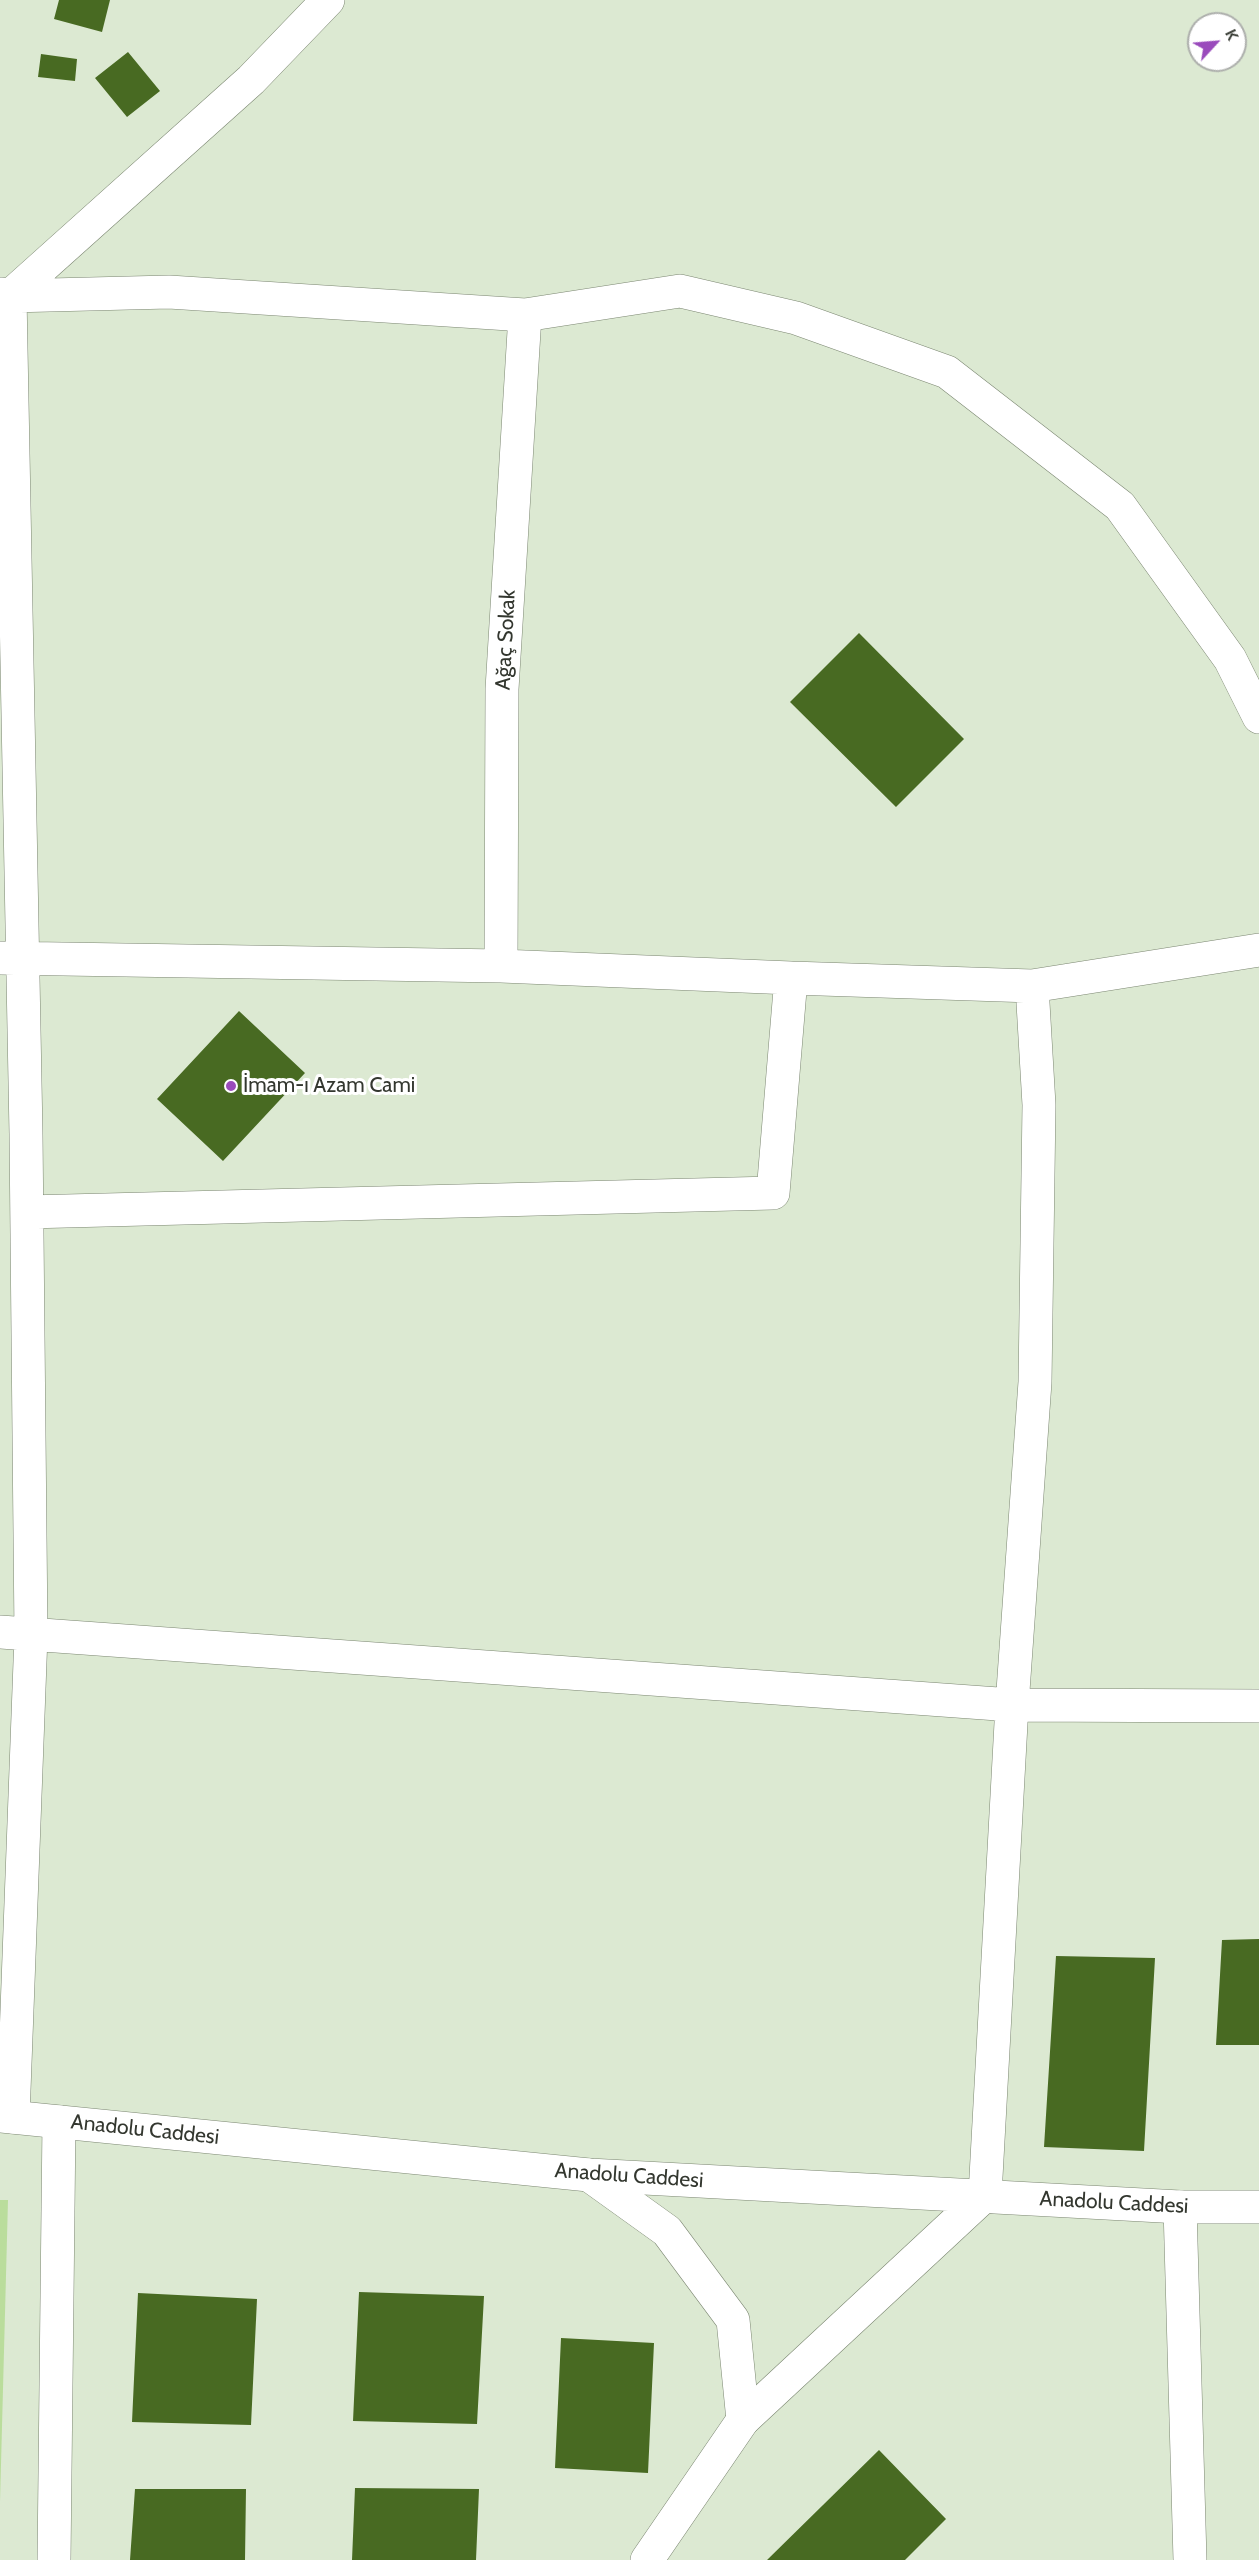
<!DOCTYPE html>
<html>
<head>
<meta charset="utf-8">
<style>
	body { margin:0 }
	#map { position:relative; width:1259px; height:2560px; overflow:hidden; background:#dce9d2; font-family:Cabin,sans-serif }
	canvas { display:block }
	.north { position:absolute; left:1187px; top:12px; width:60px; height:60px; box-sizing:border-box; background:#fff; border:2px solid #adafac; border-radius:50%; rotate:64deg; font-size:16px; font-weight:700; line-height:24px; text-align:center; color:#33372f }
	.north::after { content:''; display:block; margin:auto; width:21px; height:27px; background:#9a4bbc; clip-path:polygon(50% 0,100% 100%,50% 72%,0 100%) }
</style>
</head>
<body>
<div id="map">
<canvas width="1259" height="2560"></canvas>
<div class="north">K</div>
</div>
<script>
const ctx = document.querySelector('canvas').getContext('2d');
ctx.lineJoin = 'round';
function paint(path, color) { ctx.fillStyle = color; ctx.fill(path, 'evenodd'); }
function stroke(path, color, width, dash) { ctx.strokeStyle = color; ctx.lineWidth = width; ctx.lineCap = dash ? 'butt' : 'round'; ctx.setLineDash(dash || []); ctx.stroke(path); }
function drawText(font, color, halo, rows, align = 'center') {
  ctx.font = font + ' Cabin,sans-serif'; ctx.lineWidth = 6; ctx.setLineDash([]); ctx.textBaseline = 'middle'; ctx.strokeStyle = halo; ctx.fillStyle = color; for (const [text, x, y, turn = 0] of rows) {
    ctx.save(); ctx.translate(x, y); ctx.rotate((+turn || 0) * Math.PI / 180); ctx.textAlign = isNaN(turn) ? turn : align; if (halo) ctx.strokeText(text, 0, 0); ctx.fillText(text, 0, 0); ctx.restore();
  }
}
paint(new Path2D(`
	M0 2200H8L0 2502Z`), '#badd9c');
paint(new Path2D(`
	M59 0H110L102 32 54 19Z
	M128 52 160 91 127 117 95 78Z
	M41 54 77 59 75 81 38 77Z
	M859 633 964 739 896 807 790 702Z
	M239 1011 305 1073 223 1161 157 1099Z
	M1259 1939V2045H1216L1222 1940Z
	M1056 1956 1155 1958 1144 2151 1044 2147Z
	M359 2292 484 2296 477 2424 353 2421Z
	M138 2293 257 2299 251 2425 132 2422Z
	M561 2338 654 2343 648 2473 555 2468Z
	M879 2450 946 2519 905 2560H767Z
	M355 2488 479 2489 476 2560H352Z
	M135 2489H246L245 2560H130Z`), '#486a22');
const minor = new Path2D(`
	M2 294 10 296 169 292 525 315 680 291 796 318 947 372 1120 506 1230 659 1259 717
	M0 958 501 966 791 978 773 1193 27 1212
	M501 966 502 689 525 315
	M791 978 1032 986 1259 950
	M0 1632 1012 1705 1259 1706
	M13 2117 31 1635 26 1134 10 296 251 80 328 0
	M589 2175 667 2231 733 2320 743 2420
	M985 2195 1012 1705 1035 1382 1039 1105 1032 986
	M1180 2207 1190 2560
	M54 2560 59 2122`);
const tertiary = new Path2D(`
	M0 2116 589 2175 1180 2207H1259
	M647 2560 743 2420 985 2195`);
stroke(minor, '#7b8671', 34);
stroke(tertiary, '#7b8671', 34);
stroke(minor, '#fff', 33);
stroke(tertiary, '#fff', 33);
for (const [x, y, r, color] of [
	[231,1086,6,"#9a4bbc"]
]) { const dot = new Path2D(); dot.arc(x, y, r, 0, 2 * Math.PI); ctx.fillStyle = color; ctx.fill(dot); stroke(dot, '#fff', 2); }
drawText('21px', '#33372f', '#fff', [
	["Ağaç Sokak",506,640,-87],
	["Anadolu Caddesi",145,2130,6],
	["Anadolu Caddesi",629,2176,4],
	["Anadolu Caddesi",1114,2203,3]
]);
drawText('21px', '#33372f', '#fff', [
	["İmam-ı Azam Cami",243,1086]
], 'left');
</script>
</body>
</html>
